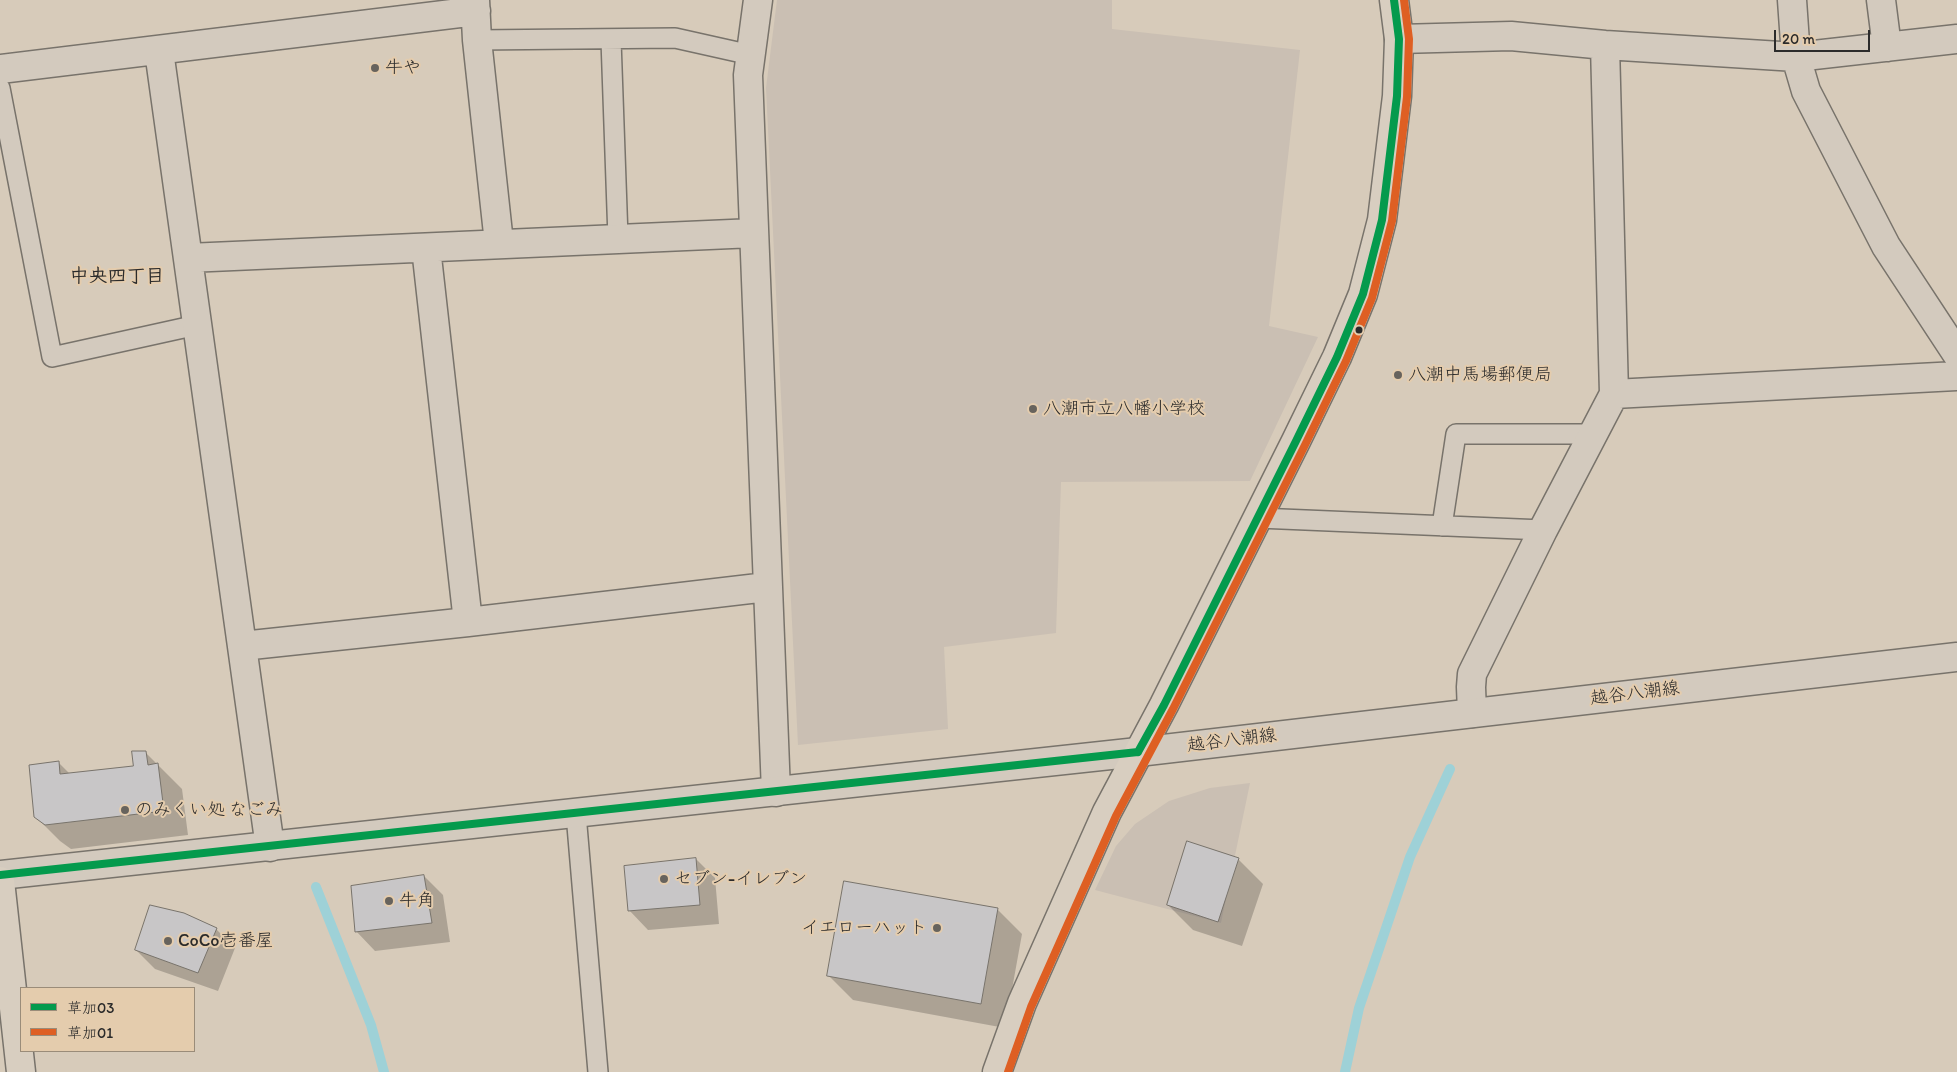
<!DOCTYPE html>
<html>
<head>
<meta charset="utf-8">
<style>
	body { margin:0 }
	#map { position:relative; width:1957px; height:1072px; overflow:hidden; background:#d7cbba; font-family:Itim,"Klee One",sans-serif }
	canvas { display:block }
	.legend { position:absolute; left:20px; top:987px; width:175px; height:65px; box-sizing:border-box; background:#e4ccad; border:1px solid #9a8c79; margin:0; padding:6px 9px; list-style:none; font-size:15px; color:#2b2b2b }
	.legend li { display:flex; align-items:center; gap:10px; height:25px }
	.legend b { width:25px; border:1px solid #9a8c79 }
	.scale { position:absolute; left:1774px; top:30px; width:96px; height:22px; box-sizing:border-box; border:2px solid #2b2b2b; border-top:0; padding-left:6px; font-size:15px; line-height:18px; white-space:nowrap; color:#2b2b2b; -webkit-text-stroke:4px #e4ccad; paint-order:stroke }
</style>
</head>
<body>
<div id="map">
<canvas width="1957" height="1072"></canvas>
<ul class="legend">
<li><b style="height:6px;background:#049a4d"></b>草加03</li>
<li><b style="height:6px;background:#de5f23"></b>草加01</li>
</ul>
<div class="scale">20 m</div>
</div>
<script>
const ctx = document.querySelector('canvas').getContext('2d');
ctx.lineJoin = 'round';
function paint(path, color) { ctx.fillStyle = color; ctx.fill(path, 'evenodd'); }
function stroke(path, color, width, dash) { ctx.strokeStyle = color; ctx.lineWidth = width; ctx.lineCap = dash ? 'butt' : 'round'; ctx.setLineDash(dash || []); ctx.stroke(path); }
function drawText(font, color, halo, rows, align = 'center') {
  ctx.font = font + ' Itim,"Klee One",sans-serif'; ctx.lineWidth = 4; ctx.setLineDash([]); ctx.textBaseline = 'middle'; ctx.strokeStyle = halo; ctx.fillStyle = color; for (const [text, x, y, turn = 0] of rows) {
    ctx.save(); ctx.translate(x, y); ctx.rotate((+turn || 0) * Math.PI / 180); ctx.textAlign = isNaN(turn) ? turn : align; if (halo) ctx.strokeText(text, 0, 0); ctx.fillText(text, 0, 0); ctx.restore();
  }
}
paint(new Path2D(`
	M777 0H1112V29L1300 50 1269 326 1318 337 1250 481 1061 482 1056 633 944 647 948 729 798 745 766 88Z
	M1250 783 1221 923 1095 890 1116 846 1135 824 1169 801 1210 788Z`), '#cabfb3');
paint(new Path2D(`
	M145 752 182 789 188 835 71 849 60 841 35 816 58 762 70 774 134 767Z
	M696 859 715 878 719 924 648 930 629 910Z
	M1238 859 1263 884 1242 946 1193 930 1168 905Z
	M424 876 443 895 450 942 375 951 356 931Z
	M998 910 1022 934 1005 1028 853 1000 828 975Z
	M216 929 235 948 218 991 155 969 136 950Z`), '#0003');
stroke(new Path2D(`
	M316 887 371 1025 384 1072
	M1345 1072 1359 1008 1410 857 1450 769`), '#9ed1d7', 10);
const building = new Path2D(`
	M132 751H146L148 765 158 763 164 811 45 825 34 817 29 765 59 761 60 774 133 766Z
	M1187 841 1239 858 1218 922 1167 905Z
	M696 858 700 905 628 911 624 866Z
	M424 875 432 923 355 932 351 886Z
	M844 881 998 908 981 1004 827 976Z
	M150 905 184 913 217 928 198 973 135 950Z`);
paint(building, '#c8c6c7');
stroke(building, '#78736b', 1);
const service = new Path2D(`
	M477 40 675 38 751 55
	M611 40 618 238
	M0 88 52 357 197 325
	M1258 518 1543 530
	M1442 526 1456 434H1594
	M576 814 598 1072`);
const minor = new Path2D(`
	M475 0 477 40 499 243
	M758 0 748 75 776 792
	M1792 0 1796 57 1806 91 1886 246 1957 354
	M1881 0 1887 47
	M1399 39 1511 36 1605 45 1796 57 1957 39
	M159 51 270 847
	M0 69 476 11
	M426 248 468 622
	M188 258 754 233
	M1614 394 1957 376
	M242 646 468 622 767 587
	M1472 713 1471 687 1472 674 1543 530 1614 394 1605 45`);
const secondary = new Path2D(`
	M0 875 1138 752 1957 657`);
const primary = new Path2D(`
	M0 881 21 1072
	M997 1072 1022 1003 1107 812 1164 705 1296 441 1337 357 1363 294 1382 220 1397 96 1399 39 1394 0`);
stroke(service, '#78736b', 22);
stroke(minor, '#78736b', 31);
stroke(secondary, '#78736b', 31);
stroke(primary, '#78736b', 31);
stroke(service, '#d3cabe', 19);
stroke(minor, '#d3cabe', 28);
stroke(secondary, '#d3cabe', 28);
stroke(primary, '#d8cec0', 28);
stroke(new Path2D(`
	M1138 752 1164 705 1296 441 1337 357 1363 294 1382 220 1397 96 1399 39 1394 0
	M0 875 1138 752`), '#049a4d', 8);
stroke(new Path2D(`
	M1008 1072 1031 1007 1116 816 1173 709 1305 445 1346 361 1372 298 1392 221 1407 97 1409 39 1404 0`), '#de5f23', 8);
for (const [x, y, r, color] of [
	[375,68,5,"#67635d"],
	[1359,330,4.5,"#2b2b2b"],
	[1398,375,5,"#67635d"],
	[1033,409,5,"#67635d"],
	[125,810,5,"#67635d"],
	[664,879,5,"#67635d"],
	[389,901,5,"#67635d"],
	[937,928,5,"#67635d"],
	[168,941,5,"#67635d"]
]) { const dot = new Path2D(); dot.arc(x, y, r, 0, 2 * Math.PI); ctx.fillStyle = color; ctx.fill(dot); stroke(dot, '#e4ccad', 2); }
drawText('18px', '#2b2b2b', '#e4ccad', [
	["牛や",385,68],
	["八潮中馬場郵便局",1408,375],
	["八潮市立八幡小学校",1043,409],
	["のみくい処 なごみ",135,810],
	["セブン-イレブン",674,879],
	["牛角",399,901],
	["イエローハット",927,928,"right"],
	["CoCo壱番屋",178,941]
], 'left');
drawText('18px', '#2b2b2b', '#e4ccad', [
	["越谷八潮線",1635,694,-7],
	["越谷八潮線",1232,741,-7]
]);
drawText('bold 19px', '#2b2b2b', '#e4ccad', [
	["中央四丁目",117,277]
]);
</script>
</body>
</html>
